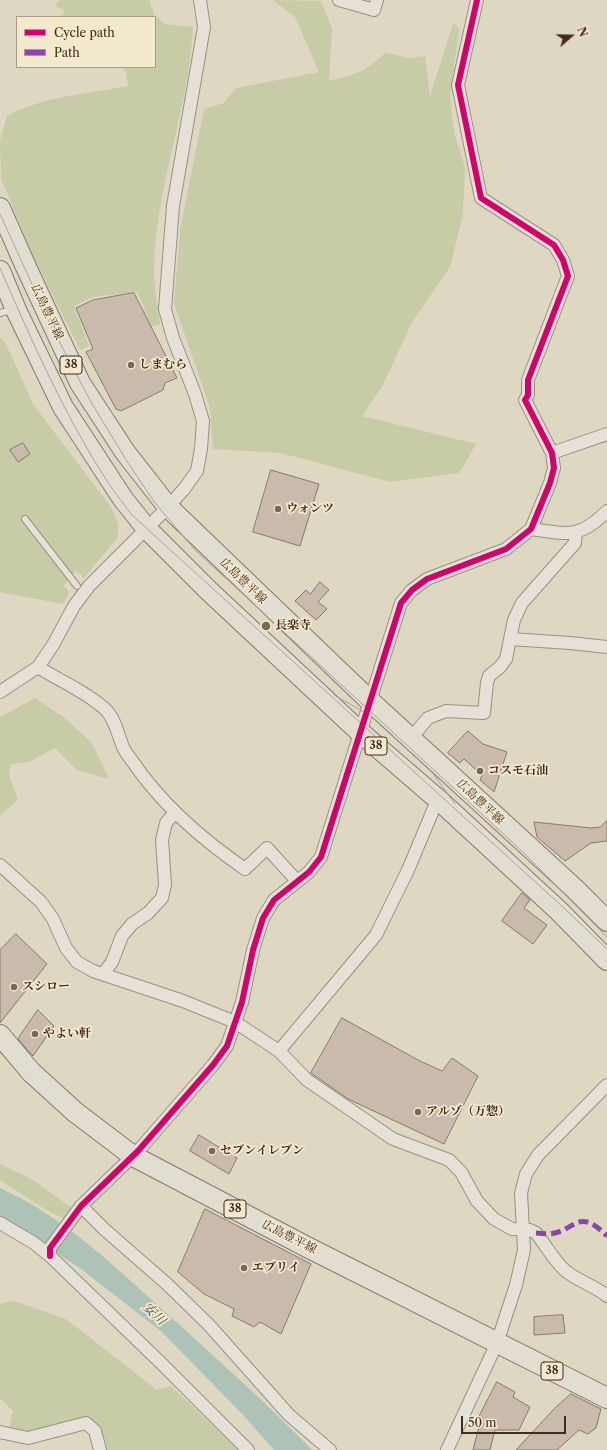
<!DOCTYPE html>
<html>
<head>
<meta charset="utf-8">
<style>
	body { margin:0 }
	#map { position:relative; width:607px; height:1450px; overflow:hidden; background:#ded7c2; font-family:"Libre Caslon Text",serif }
	canvas { display:block }
	.legend { position:absolute; left:16px; top:16px; width:140px; height:52px; box-sizing:border-box; background:#f2e9cf; border:1px solid #ad9d87; margin:0; padding:5px 7px; list-style:none; font-size:12px; color:#452b1c }
	.legend li { display:flex; align-items:center; gap:8px; height:20px }
	.legend b { width:20px; border:1px solid #ad9d87 }
	.north { position:absolute; left:551px; top:16px; width:40px; height:40px; -webkit-text-stroke:3px #f2e9cf; paint-order:stroke; rotate:70deg; font-size:11px; font-weight:700; line-height:16px; text-align:center; color:#452b1c }
	.north::after { content:''; display:block; margin:auto; width:14px; height:18px; background:#452b1c; clip-path:polygon(50% 0,100% 100%,50% 72%,0 100%) }
	.scale { position:absolute; left:461px; top:1416px; width:105px; height:18px; box-sizing:border-box; border:2px solid #452b1c; border-top:0; padding-left:5px; font-size:12px; line-height:14px; white-space:nowrap; color:#452b1c; -webkit-text-stroke:3px #f2e9cf; paint-order:stroke }
</style>
</head>
<body>
<div id="map">
<canvas width="607" height="1450"></canvas>
<ul class="legend">
<li><b style="height:5px;background:#d6006c"></b>Cycle path</li>
<li><b style="height:5px;background:#8e44ad"></b>Path</li>
</ul>
<div class="north">N</div>
<div class="scale">50 m</div>
</div>
<script>
const ctx = document.querySelector('canvas').getContext('2d');
ctx.lineJoin = 'round';
function paint(path, color) { ctx.fillStyle = color; ctx.fill(path, 'evenodd'); }
function stroke(path, color, width, dash) { ctx.strokeStyle = color; ctx.lineWidth = width; ctx.lineCap = dash ? 'butt' : 'round'; ctx.setLineDash(dash || []); ctx.stroke(path); }
function drawText(font, color, halo, rows, align = 'center') {
  ctx.font = font + ' "Libre Caslon Text","Noto Serif JP",serif'; ctx.lineWidth = 3.5; ctx.setLineDash([]); ctx.textBaseline = 'middle'; ctx.strokeStyle = halo; ctx.fillStyle = color; for (const [text, x, y, turn = 0] of rows) {
    ctx.save(); ctx.translate(x, y); ctx.rotate((+turn || 0) * Math.PI / 180); ctx.textAlign = isNaN(turn) ? turn : align; if (halo) ctx.strokeText(text, 0, 0); ctx.fillText(text, 0, 0); ctx.restore();
  }
}
paint(new Path2D(`
	M60 0H149L155 16 165 24 193 27C189 109 155 188 154 270 154 288 158 306 160 324L151 327 138 292 93 297 74 306 89 346 80 350 32 254 1 178 0 141 7 116C44 96 88 94 128 86L126 72 122 67H155V17H61L65 11 55 6Z
	M273 0 321 1 332 29 329 80C354 77 367 70 385 53L410 58 425 56 430 97 453 23 459 28 450 97 454 133 465 167 463 214 450 267 412 322 383 385 362 416 476 444 459 473 390 482 281 453 213 449 210 408 174 303 180 231 204 109 224 103 236 88 319 72 295 17Z
	M0 337 6 344 33 404 110 506 118 524V537L84 578 76 571 64 586 70 592 63 604 0 592Z
	M35 698 66 719 92 743 109 779 77 770 55 748 29 762 11 764 9 775 18 800 0 815V717Z
	M0 1164 35 1181 73 1209 66 1220 45 1209 0 1180Z
	M14 1301 66 1319 157 1390 171 1386 239 1450H107L100 1429 85 1417 39 1431 9 1430 13 1411 0 1398V1304Z`), '#c7cba6');
paint(new Path2D(`
	M0 1188C67 1218 119 1271 173 1319 220 1362 268 1404 312 1450H274L244 1416 162 1332 81 1269 0 1215Z`), '#aec3b8');
const building = new Path2D(`
	M134 293 177 378 165 383 163 390 121 411 116 409 86 352 93 349 76 308 93 300Z
	M23 443 30 454 18 462 10 450Z
	M271 470 319 484 300 546 253 532Z
	M320 582 329 590 318 602 327 609 316 620 295 601 306 590 310 594Z
	M468 731 483 744 507 752 494 792 480 780 482 775 464 759 460 763 448 753Z
	M607 821V841L591 843 565 861 537 837 534 822 591 828 600 827Z
	M522 893 530 900 524 908 547 925 533 944 502 921Z
	M16 934 47 964 0 1023V950Z
	M38 1010 54 1026 33 1056 18 1039Z
	M342 1018 420 1061 442 1071 452 1058 478 1076 444 1144 348 1099 311 1073Z
	M199 1135 237 1158 229 1174 190 1151Z
	M205 1209 311 1264 281 1334 260 1322 254 1327 232 1316 234 1309 204 1294 178 1272Z
	M563 1315 565 1333 534 1335V1317Z
	M497 1382 515 1392 513 1397 530 1407 519 1430H495L490 1450H473L480 1423 477 1421Z
	M571 1394 601 1409 596 1428 588 1434 579 1430 557 1450H516L554 1409Z`);
paint(building, '#cabaab');
stroke(building, '#837b6e', 1);
const lane = new Path2D(`
	M0 313 12 310
	M25 519 77 586`);
const street = new Path2D(`
	M339 0 374 10 377 0
	M552 453 607 434
	M531 529C567 534 580 539 607 511
	M510 639 570 643 607 647
	M38 667C60 681 85 691 105 709 115 718 118 735 123 747 125 752 130 758 133 762 162 805 203 840 245 869L267 848 297 881
	M0 692 38 667 53 645 74 606 89 586 168 507 184 489 197 471 201 449 203 421 195 394 173 338 165 309 173 206 204 27 200 0
	M411 738 428 718 446 711 484 713 487 683 489 676 500 667 506 659 514 620 522 603 575 543 576 532
	M0 865 41 902 53 919 66 948 77 962 93 971 183 1001 235 1022 279 1051 307 1080 393 1139 449 1160 461 1172 477 1201 494 1219 512 1229 530 1230 536 1233C545 1244 556 1264 567 1272 580 1282 595 1286 607 1296
	M103 974 112 962 122 936 132 924 148 913 162 898 165 885 162 840 166 823 175 812
	M279 1051 376 935 408 870 434 808 441 802
	M81 1206 104 1229 167 1284 209 1325 289 1415 330 1450
	M0 1223 34 1243 50 1256 160 1362 248 1450
	M50 1256V1248L81 1206 138 1151 213 1065 227 1046 242 1002 253 950 263 918 274 900 309 872 321 857 401 603 412 590 427 579 506 549 531 529 550 483 554 468 552 453 525 400 528 395V380L568 276 563 260 554 245 481 198 458 85 477 0
	M0 1432 28 1438 86 1423 95 1431 100 1450
	M447 1450 497 1343 516 1285 524 1250 521 1193 526 1174 538 1155 607 1085`);
const primary = new Path2D(`
	M0 208 26 267 80 383 125 452 168 507 370 701 574 888 607 921
	M0 271 16 310 63 407 123 499 147 529 209 591 361 733 441 802 559 911 607 960
	M0 1035 31 1072 75 1112 133 1156 309 1248 607 1398`);
stroke(lane, '#999183', 8);
stroke(street, '#999183', 14);
stroke(primary, '#837b6e', 22);
stroke(lane, '#e6e1d6', 6);
stroke(street, '#e6e1d6', 12);
stroke(primary, '#e1ddd0', 20);
stroke(new Path2D(`
	M0 214 52 328 91 402 128 463 155 503 195 550 524 853 607 937
	M0 268C31 339 63 412 105 478 113 491 123 503 132 515L565 909 607 949
	M334 695 371 716
	M434 775 455 804`), '#aaa49a', 1);
stroke(new Path2D(`
	M536 1233C540 1233 545 1234 549 1234 577 1231 577 1206 607 1236`), '#8e44ad', 5, [10, 5]);
stroke(new Path2D(`
	M50 1256V1248L81 1206 138 1151 213 1065 227 1046 242 1002 253 950 263 918 274 900 309 872 321 857 401 603 412 590 427 579 506 549 531 529 550 483 554 468 552 453 525 400 528 395V380L568 276 563 260 554 245 481 198 458 85 477 0`), '#d6006c', 6);
for (const [x, y, r, color] of [
	[131,365,4,"#7b6756"],
	[278,509,4,"#7b6756"],
	[266,626,5,"#7b6756"],
	[480,771,4,"#7b6756"],
	[14,987,4,"#7b6756"],
	[35,1034,4,"#7b6756"],
	[418,1112,4,"#7b6756"],
	[212,1151,4,"#7b6756"],
	[244,1268,4,"#7b6756"]
]) { const dot = new Path2D(); dot.arc(x, y, r, 0, 2 * Math.PI); ctx.fillStyle = color; ctx.fill(dot); stroke(dot, '#f2e9cf', 1.5); }
for (const [x, y, w] of [
	[71,365,22],
	[376,746,22],
	[235,1209,22],
	[552,1371,22]
]) { const box = new Path2D(); box.roundRect(x - w / 2, y - 9, w, 18, 3); ctx.fillStyle = '#f2e9cf'; ctx.fill(box); stroke(box, '#452b1c', 1); }
drawText('bold 11px', '#452b1c', null, [
	["38",71,365],
	["38",376,746],
	["38",235,1209],
	["38",552,1371]
]);
drawText('12px', '#452b1c', '#f2e9cf', [
	["広島豊平線",47,312,65],
	["広島豊平線",243,581,44],
	["広島豊平線",480,802,43],
	["広島豊平線",289,1237,27]
]);
drawText('bold 12px', '#452b1c', '#f2e9cf', [
	["しまむら",139,365],
	["ウォンツ",286,509],
	["長楽寺",275,626],
	["コスモ石油",488,771],
	["スシロー",22,987],
	["やよい軒",43,1034],
	["アルゾ（万惣）",426,1112],
	["セブンイレブン",220,1151],
	["エブリイ",252,1268]
], 'left');
drawText('italic 13px', '#5a4f42', '#f2e9cf', [
	["安川",154,1314,43]
]);
</script>
</body>
</html>
